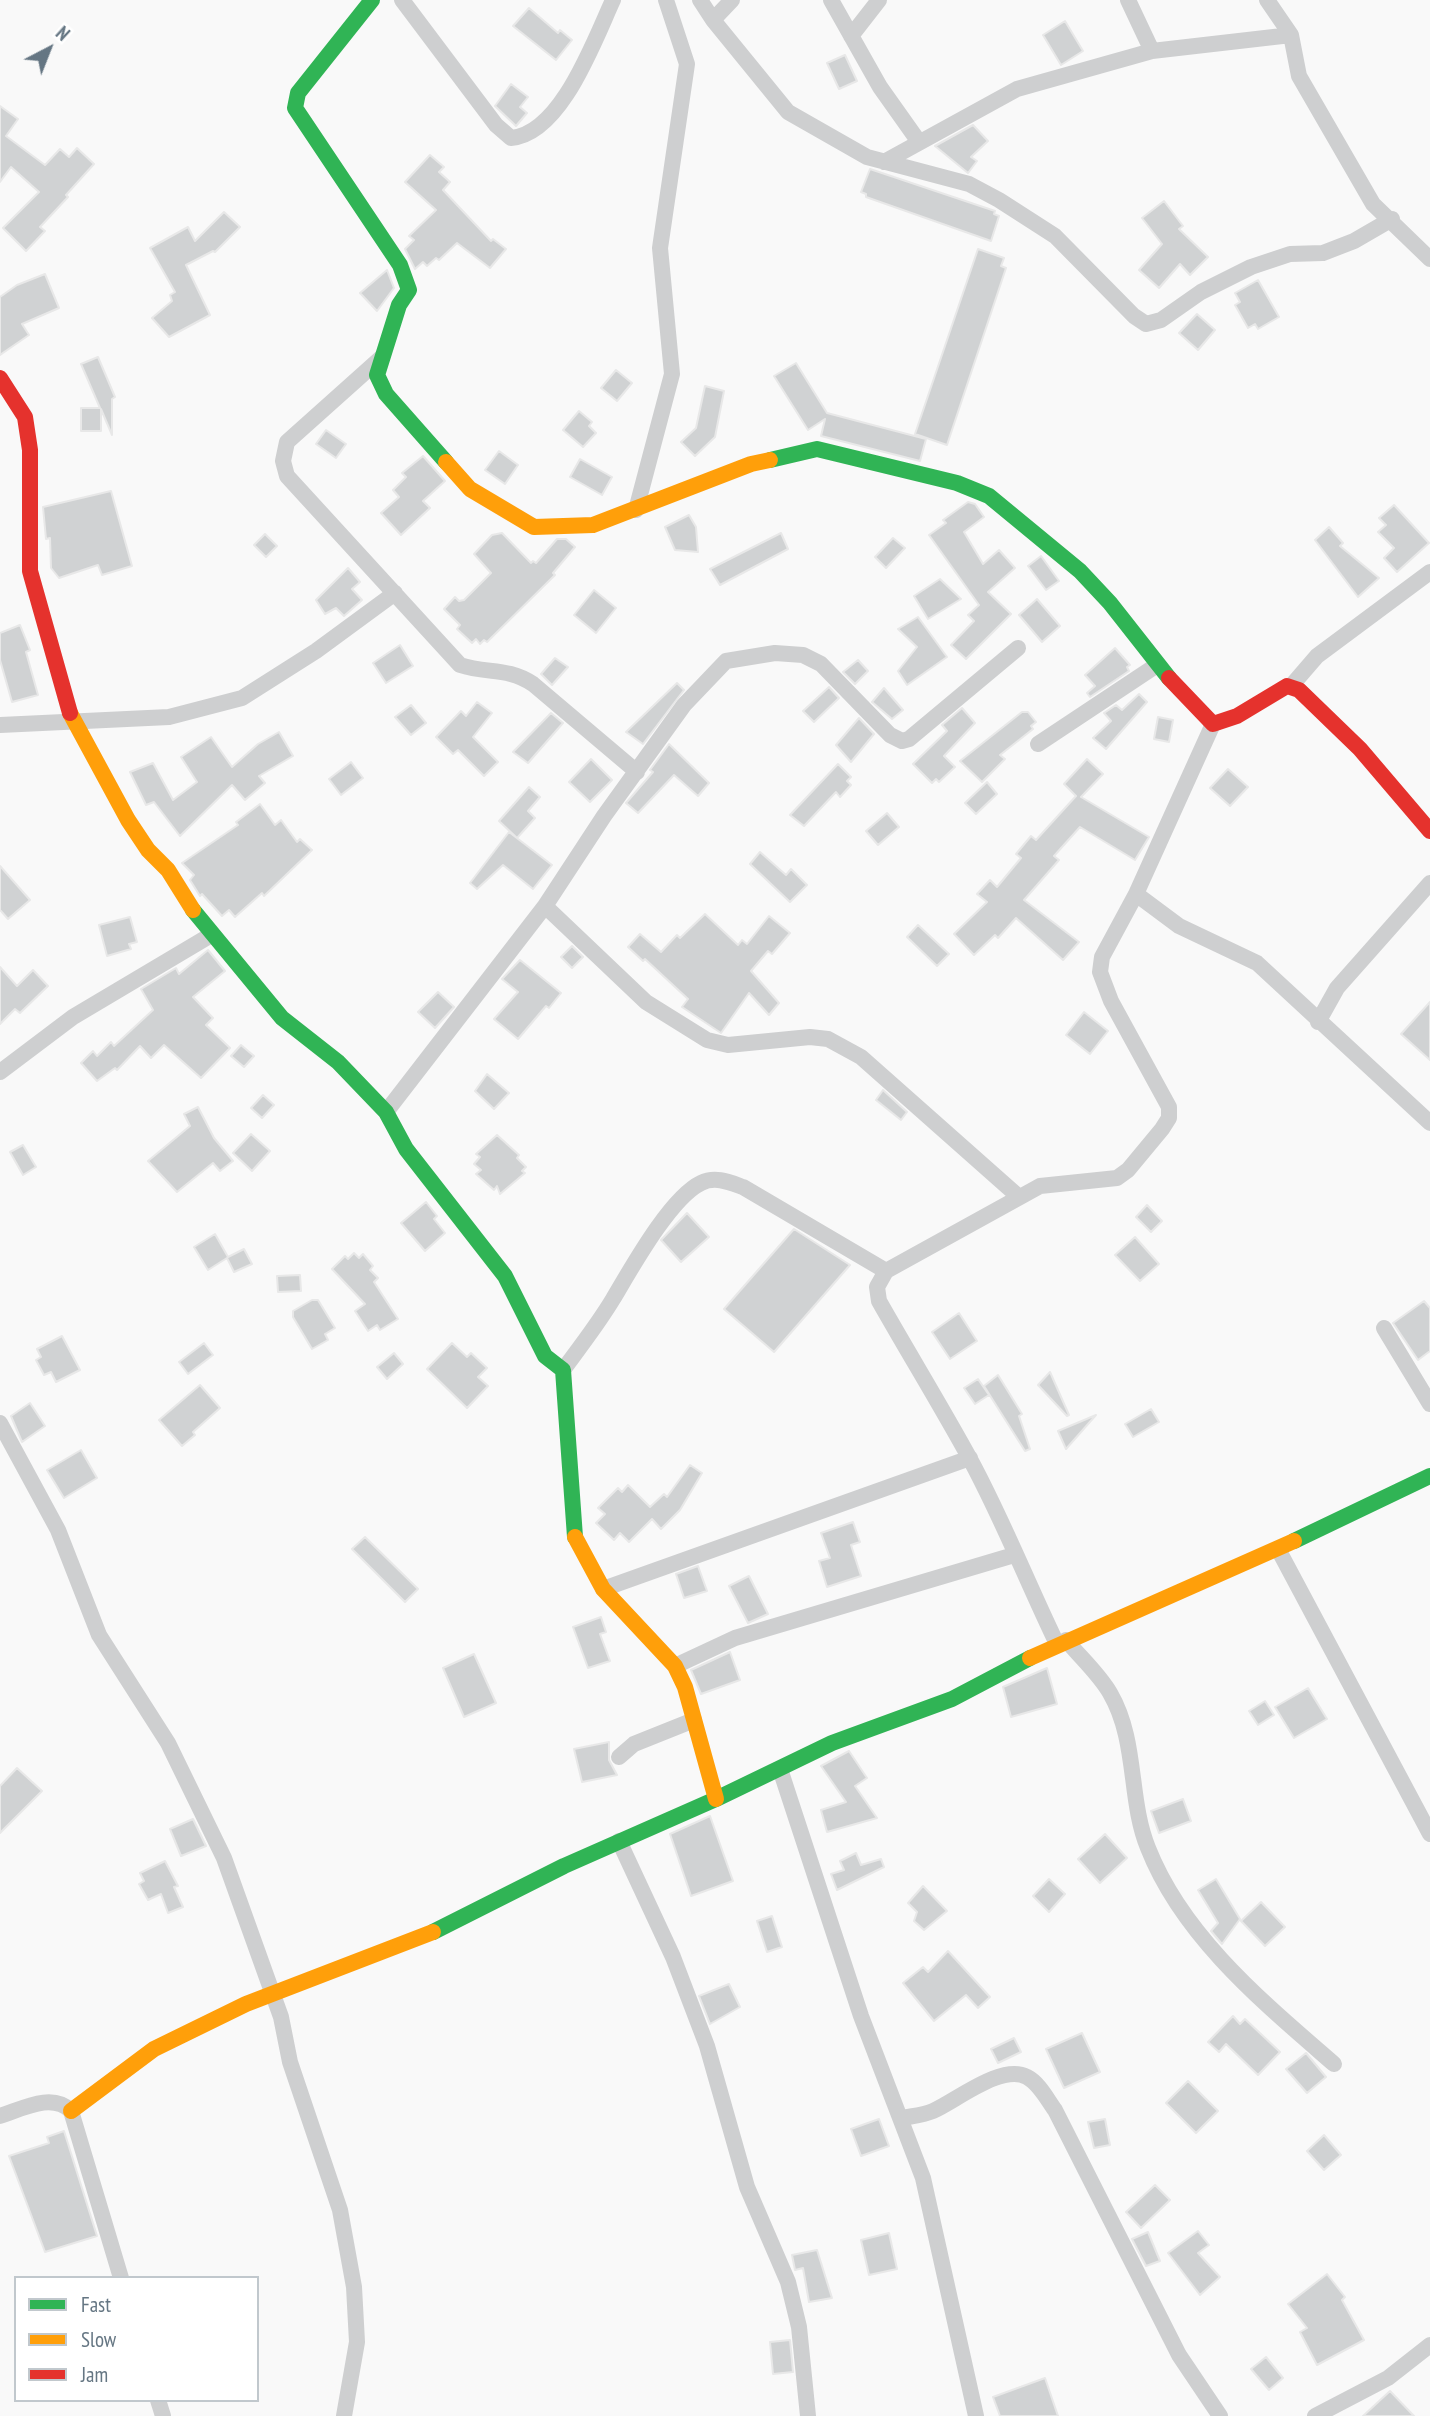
<!DOCTYPE html>
<html>
<head>
<meta charset="utf-8">
<style>
	body { margin:0 }
	#map { position:relative; width:1430px; height:2416px; overflow:hidden; background:#f9f9f9; font-family:"PT Sans Narrow",sans-serif }
	canvas { display:block }
	.legend { position:absolute; left:14px; top:2276px; width:245px; height:126px; box-sizing:border-box; background:#fff; border:2px solid #c1c8cd; margin:0; padding:9px 12px; list-style:none; font-size:21px; color:#657683 }
	.legend li { display:flex; align-items:center; gap:14px; height:35px }
	.legend b { width:35px; border:2px solid #c1c8cd }
	.north { position:absolute; left:14px; top:14px; width:70px; height:70px; -webkit-text-stroke:5px #fff; paint-order:stroke; rotate:42deg; font-size:19px; font-weight:700; line-height:28px; text-align:center; color:#657683 }
	.north::after { content:''; display:block; margin:auto; width:24px; height:32px; background:#657683; clip-path:polygon(50% 0,100% 100%,50% 72%,0 100%) }
</style>
</head>
<body>
<div id="map">
<canvas width="1430" height="2416"></canvas>
<ul class="legend">
<li><b style="height:9px;background:#30b455"></b>Fast</li>
<li><b style="height:9px;background:#ff9f0a"></b>Slow</li>
<li><b style="height:9px;background:#e5322d"></b>Jam</li>
</ul>
<div class="north">N</div>
</div>
<script>
const ctx = document.querySelector('canvas').getContext('2d');
ctx.lineJoin = 'round';
function paint(path, color) { ctx.fillStyle = color; ctx.fill(path, 'evenodd'); }
function stroke(path, color, width, dash) { ctx.strokeStyle = color; ctx.lineWidth = width; ctx.lineCap = dash ? 'butt' : 'round'; ctx.setLineDash(dash || []); ctx.stroke(path); }
const building = new Path2D(`
	M529 8 558 33 560 30 572 40 556 60 513 26Z
	M1065 21 1083 51 1061 65 1043 35Z
	M845 55 857 81 839 89 827 63Z
	M511 84 528 97 520 107 527 113 516 126 495 106Z
	M0 106 18 119 6 136 45 165 60 149 69 157 77 148 94 164 66 195 68 197 40 227 45 231 26 251 3 228 39 192 11 167 0 182Z
	M973 125 988 141 971 157 977 161 968 173 935 146Z
	M430 155 444 167 439 172 450 182 443 190 491 241 493 239 506 249 490 268 457 243 439 260 436 258 427 266 423 262 415 269 405 249 414 240 409 236 436 210 405 182Z
	M870 169 995 211 994 214 999 216 991 241 866 197V194L861 192Z
	M1164 201 1183 226 1179 229 1208 257 1190 275 1180 264 1159 288 1139 270 1162 244 1142 218Z
	M224 212 240 227 215 252 213 251 186 265 210 315 169 337 152 318 172 301 170 295 175 292 150 248 188 227 195 241Z
	M978 249 1004 258 1001 266 1006 268 947 445 915 434Z
	M387 270 394 288 377 311 360 293Z
	M45 274 59 308 22 324 29 335 0 355V297L17 285Z
	M1258 280 1279 317 1258 329 1255 324 1248 328 1235 305 1240 302 1235 293Z
	M1197 314 1215 330 1198 350 1179 333Z
	M98 357 115 397 112 399V435L101 409V431H81V408H100L81 364Z
	M796 363 827 413 926 439 920 461 821 436 825 419 808 430 774 376Z
	M616 370 632 383 617 401 601 388Z
	M705 386 724 391 715 437 695 456 681 442 696 428Z
	M579 411 592 422 589 426 596 433 583 447 563 430Z
	M326 430 346 444 336 458 316 444Z
	M499 451 518 465 505 484 485 470Z
	M423 456 445 481 423 501 430 508 401 535 381 513 399 497 393 490 406 477 402 473Z
	M580 459 612 477 602 495 570 477Z
	M111 491 132 566 102 575 98 565 59 578 51 568 50 538 46 539 43 507Z
	M968 502 975 504 984 517 964 532 983 564 999 550 1015 568 988 592 1011 614 966 659 951 645 974 621 968 615 979 605 929 535 946 523 943 520Z
	M1394 505 1429 543 1397 572 1384 558 1394 548 1378 532 1386 525 1379 518Z
	M689 515 696 527 698 552 675 550 665 527Z
	M1329 527 1343 543 1340 546 1379 578 1358 597 1315 540Z
	M502 533 531 563 533 561 536 563 557 539H566L575 547 553 573 555 575 487 642 484 640 480 644 476 639 472 643 457 629 460 625 444 609 455 597 459 601 464 600 491 573 474 554 492 535Z
	M781 533 788 549 720 585 710 569Z
	M265 534 277 546 266 557 254 545Z
	M893 538 905 548 886 568 875 557Z
	M1041 556 1059 581 1046 590 1028 566Z
	M348 568 360 582 352 589 362 600 344 616 336 608 325 614 316 600Z
	M940 579 961 599 928 619 914 596Z
	M594 590 616 608 596 633 574 615Z
	M1037 599 1060 626 1042 642 1019 615Z
	M918 617 947 657 907 685 898 671 917 647 898 629Z
	M20 625 30 650 26 652 38 695 12 702 0 660V633Z
	M400 645 413 666 386 683 373 663Z
	M1115 648 1130 665 1127 667 1129 671 1090 697 1087 693 1095 686 1085 675Z
	M555 658 568 667 552 685 541 674Z
	M858 660 868 671 855 684 843 672Z
	M677 683 684 690 643 744 626 732Z
	M829 687 839 698 814 722 803 711Z
	M884 688 903 710 892 719 872 702Z
	M1139 694 1147 702 1106 749 1093 738 1111 721 1104 713 1116 705 1122 710Z
	M477 702 492 713 473 737 498 762 484 776 458 750 453 754 436 737 461 711 466 716Z
	M411 705 426 723 411 735 395 717Z
	M962 708 975 723 944 756 955 767 939 782 936 779 932 783 913 764 947 731 942 725Z
	M1022 712H1028L1036 722 1031 726 1033 729 1000 755 1005 759 982 782 960 761Z
	M551 713 563 723 528 763 513 752Z
	M1158 717 1173 720 1169 742 1154 739Z
	M859 718 874 734 851 762 836 745Z
	M279 732 293 756 259 776 265 783 245 800 232 785 180 836 154 802 146 805 130 772 153 763 173 800 197 782 181 757 211 737 232 767 258 744Z
	M669 744 709 783 698 796 674 775 638 813 626 803 653 772 650 770Z
	M591 759 612 780 590 802 569 782Z
	M1087 759 1103 774 1081 797 1149 837 1135 860 1080 827 1054 856 1059 860 1024 900 1079 942 1063 960 1016 918 998 938 995 935 974 955 954 934 987 902 977 894 990 880 997 887 1021 858 1016 854 1031 836 1036 840 1076 796 1064 784Z
	M351 762 363 778 341 795 329 779Z
	M838 764 851 777 847 781 851 785 840 797 836 792 804 826 790 815Z
	M1228 769 1248 787 1230 806 1210 788Z
	M987 782 997 794 976 814 965 803Z
	M529 787 540 797 528 811 535 818 517 838 499 821Z
	M260 804 275 825 281 820 297 842 300 839 312 850 264 896 262 893 235 917 229 910 222 916 202 894 200 896 190 880 194 875 182 863 238 825 236 822Z
	M887 813 899 827 878 845 866 831Z
	M509 832 552 865 533 889 503 865 477 889 470 883Z
	M760 852 786 875 791 869 807 885 790 902 750 864Z
	M0 866 30 900 8 919 0 910Z
	M705 914 738 945 742 940 747 944 769 916 790 933 772 954 768 951 751 971 779 1003 769 1015 749 993 721 1033 682 1007 688 999 645 959 643 961 628 947 640 934 661 952 677 935 680 938Z
	M130 917 137 942 129 944 131 949 107 956 99 925Z
	M918 925 949 954 937 966 907 937Z
	M572 946 583 957 572 968 561 957Z
	M208 950 225 971 193 997 213 1018 206 1025 230 1048 201 1078 164 1045 151 1058 140 1046 117 1070 115 1068 97 1081 81 1063 93 1051 97 1056 111 1042 114 1046 153 1010 141 989 176 968 179 974Z
	M520 960 561 993 549 1008 546 1006 518 1039 494 1019 518 992 502 979Z
	M0 967 17 986 33 970 48 986 20 1013 15 1009 0 1024Z
	M438 992 454 1007 435 1028 418 1012Z
	M1430 1002V1060L1401 1034Z
	M1084 1012 1108 1031 1090 1054 1066 1035Z
	M241 1045 254 1056 244 1067 231 1056Z
	M487 1074 509 1093 494 1109 475 1091Z
	M883 1090 907 1112 901 1120 876 1100Z
	M263 1095 274 1105 262 1118 251 1108Z
	M198 1107 214 1138 233 1161 220 1171 213 1163 177 1192 148 1161 190 1126 184 1114Z
	M251 1134 270 1151 252 1171 233 1153Z
	M497 1135 519 1155 517 1158 526 1167 522 1171 525 1173 500 1194 497 1186 494 1190 476 1174 481 1170 474 1164 480 1157 476 1154Z
	M23 1145 36 1167 23 1175 10 1152Z
	M426 1202 437 1216 434 1219 445 1233 425 1251 401 1223Z
	M1147 1205 1162 1221 1151 1232 1136 1217Z
	M687 1213 709 1237 681 1262 661 1240Z
	M794 1229 850 1265 774 1352 724 1309Z
	M215 1234 228 1257 244 1249 252 1264 234 1272 227 1258 208 1270 194 1247Z
	M1135 1237 1159 1264 1140 1281 1115 1255Z
	M354 1253 359 1258 363 1254 373 1266 370 1270 378 1278 374 1282 398 1319 380 1330 377 1325 368 1331 355 1311 365 1304 332 1269 345 1256 348 1259Z
	M300 1275 301 1291 278 1292 277 1276Z
	M312 1300H318L335 1328 325 1334 328 1340 312 1349 293 1317V1311Z
	M1424 1301 1430 1308V1351L1418 1360 1393 1323Z
	M959 1313 977 1341 950 1359 932 1332Z
	M62 1336 80 1370 56 1382 51 1372 44 1375 36 1360 41 1357 37 1349Z
	M204 1343 213 1355 188 1374 179 1362Z
	M452 1343 467 1357 471 1353 487 1368 478 1377 488 1386 467 1408 427 1369Z
	M394 1353 403 1364 387 1379 377 1367Z
	M1050 1372 1069 1415 1067 1416 1038 1385Z
	M998 1375 1022 1414 1019 1416 1030 1449 1025 1451 984 1386Z
	M978 1379 989 1395 975 1404 964 1388Z
	M200 1385 220 1408 193 1432 195 1435 182 1446 159 1420Z
	M30 1403 45 1426 22 1442 11 1416Z
	M1151 1409 1159 1422 1133 1437 1125 1424Z
	M1096 1415 1066 1449 1058 1431Z
	M81 1450 97 1478 64 1498 47 1470Z
	M690 1465 702 1473 680 1510 661 1529 652 1519 629 1542 620 1533 614 1540 596 1523 605 1514 598 1508 618 1488 622 1492 628 1485 650 1507 664 1494 667 1497Z
	M853 1522 860 1542 851 1545 861 1576 827 1587 819 1561 830 1558 821 1533Z
	M365 1537 418 1589 405 1602 352 1549Z
	M698 1566 707 1591 684 1598 676 1574Z
	M749 1576 768 1614 748 1623 729 1586Z
	M601 1617 606 1632 600 1634 610 1661 588 1668 573 1627Z
	M730 1652 740 1680 701 1694 691 1670Z
	M474 1654 496 1703 464 1717 443 1668Z
	M1047 1668 1057 1704 1011 1717 1003 1687Z
	M1308 1688 1327 1719 1294 1738 1275 1707Z
	M1265 1701 1274 1715 1258 1725 1249 1711Z
	M609 1742V1760L617 1775 582 1782 574 1749Z
	M849 1751 867 1778 855 1786 877 1818 827 1832 821 1810 846 1802 821 1766Z
	M17 1768 42 1791 0 1833V1786Z
	M1183 1799 1191 1821 1159 1833 1151 1811Z
	M710 1816 733 1881 691 1896 670 1834Z
	M193 1819 206 1846 181 1856 170 1829Z
	M1105 1834 1127 1858 1100 1883 1078 1859Z
	M856 1853 861 1865 881 1859 884 1867 837 1890 831 1874 844 1870 840 1861Z
	M165 1861 178 1886 174 1887 183 1907 168 1913 161 1894 148 1900 139 1884 144 1881 140 1873Z
	M1049 1879 1065 1894 1049 1912 1033 1896Z
	M1216 1879 1240 1919 1222 1944 1211 1931 1218 1923 1198 1890Z
	M923 1886 947 1911 924 1930 914 1921 917 1912 908 1903Z
	M1261 1902 1285 1927 1265 1946 1241 1921Z
	M772 1916 782 1947 767 1952 757 1921Z
	M948 1951 990 1997 978 2008 966 1995 934 2021 903 1983 923 1967 928 1972Z
	M729 1984 740 2007 710 2024 699 1996Z
	M1233 2016 1240 2024 1245 2019 1280 2052 1258 2075 1226 2044 1219 2052 1208 2042Z
	M1082 2033 1100 2072 1064 2088 1046 2049Z
	M1014 2038 1021 2052 998 2063 991 2049Z
	M1306 2053 1326 2077 1307 2093 1286 2069Z
	M1188 2081 1218 2111 1196 2133 1166 2103Z
	M879 2119 889 2146 861 2156 851 2129Z
	M1105 2119 1110 2145 1094 2148 1088 2122Z
	M64 2131 97 2236 45 2252 9 2156 49 2143 47 2137Z
	M1324 2135 1341 2155 1324 2170 1307 2151Z
	M1155 2185 1170 2200 1141 2228 1126 2212Z
	M1198 2231 1209 2245 1198 2253 1220 2277 1200 2295 1168 2253Z
	M1148 2232 1160 2261 1146 2266 1132 2239Z
	M889 2233 897 2269 869 2275 861 2240Z
	M817 2250 832 2298 809 2302 803 2268 795 2270 792 2255Z
	M1327 2274 1345 2297 1342 2300 1364 2340 1317 2365 1300 2332 1307 2328 1288 2304Z
	M790 2340 793 2372 773 2374 770 2342Z
	M1266 2357 1283 2378 1269 2390 1251 2369Z
	M1045 2378 1058 2416H1000L993 2397Z
	M1390 2391 1414 2416H1363Z`);
paint(building, '#d0d2d3');
stroke(building, '#e8e8e8', 2);
stroke(new Path2D(`
	M402 0 496 125 511 138C561 134 594 41 613 0
	M700 0 713 20 788 112 867 157 969 184 999 200 1055 236 1134 316 1146 324 1161 320 1201 292 1251 267 1290 254 1323 253 1354 241 1392 219
	M831 0 880 87 919 142
	M1128 0 1152 51
	M1267 0 1291 35 1299 76 1373 204 1430 259
	M713 20 732 0
	M851 36 879 0
	M884 162 1017 89 1152 51 1291 35
	M382 357 287 442 283 461 287 476 460 665C488 674 507 667 533 684L637 772
	M636 510 672 374 660 248 687 64 666 0
	M1292 685 1317 656 1430 572
	M0 725 169 717 242 698 316 651 395 593
	M1038 744 1157 665
	M1136 894 1179 926 1257 963 1430 1123
	M545 906 646 1002 707 1040 728 1045 810 1037 828 1039 861 1057 1019 1197
	M1318 1022 1337 988 1430 883
	M0 1072 73 1017 211 935
	M386 1112 545 906 604 816 684 705 726 661 775 653 803 655 821 664 890 735 902 741 909 739 1018 648
	M1384 1328 1430 1404
	M563 1370C580 1347 598 1324 613 1299 631 1269 670 1198 701 1183 715 1176 729 1182 743 1187L886 1271
	M0 1423 58 1530 99 1635 168 1743 224 1858 281 2017 290 2062 340 2210 354 2287 357 2342 344 2416
	M1278 1549 1430 1834
	M603 1589 970 1458
	M1066 1640C1081 1658 1099 1674 1110 1693 1138 1741 1128 1799 1148 1848 1183 1937 1264 2003 1334 2064
	M1057 1644C1027 1582 1003 1520 970 1459 941 1406 909 1354 879 1301L877 1287 886 1271 1040 1186 1117 1178 1128 1170 1162 1129 1169 1118V1107L1111 1001 1100 972 1102 957 1136 894 1213 724
	M675 1666 735 1638 1014 1555
	M619 1757 634 1744 694 1720
	M780 1769 861 2016 923 2178 976 2416
	M619 1841 673 1957 707 2046 747 2187 788 2282 799 2327 808 2416
	M0 2116C22 2109 52 2092 71 2111L121 2278
	M902 2118C912 2116 924 2115 933 2111 956 2101 1002 2063 1027 2077 1039 2083 1047 2099 1055 2110L1179 2355 1220 2416
	M158 2400 163 2416
	M1315 2416 1388 2378 1430 2345`), '#cecfd0', 16);
stroke(new Path2D(`
	M372 0 298 93 295 108 400 265 409 290 399 305 377 375 386 394 446 462
	M770 460 817 449 957 483 989 496 1080 571 1110 603 1169 678
	M193 910 282 1018 338 1062 386 1112 406 1149 505 1276 545 1356 563 1370 575 1537
	M1294 1541 1430 1476
	M433 1932 564 1866 716 1799 832 1743 952 1699 1030 1658`), '#30b455', 16);
stroke(new Path2D(`
	M446 462 470 489 534 527 593 525 751 464 770 460
	M70 713 128 820 148 850 168 870 193 910
	M575 1537 603 1589 675 1666 685 1687 716 1799
	M1030 1658 1294 1541
	M71 2111 154 2049 246 2004 433 1932`), '#ff9f0a', 16);
stroke(new Path2D(`
	M0 378 25 417 30 450V571L70 713
	M1169 678 1213 724 1237 716 1287 686 1299 690 1360 749 1430 831`), '#e5322d', 16);
</script>
</body>
</html>
